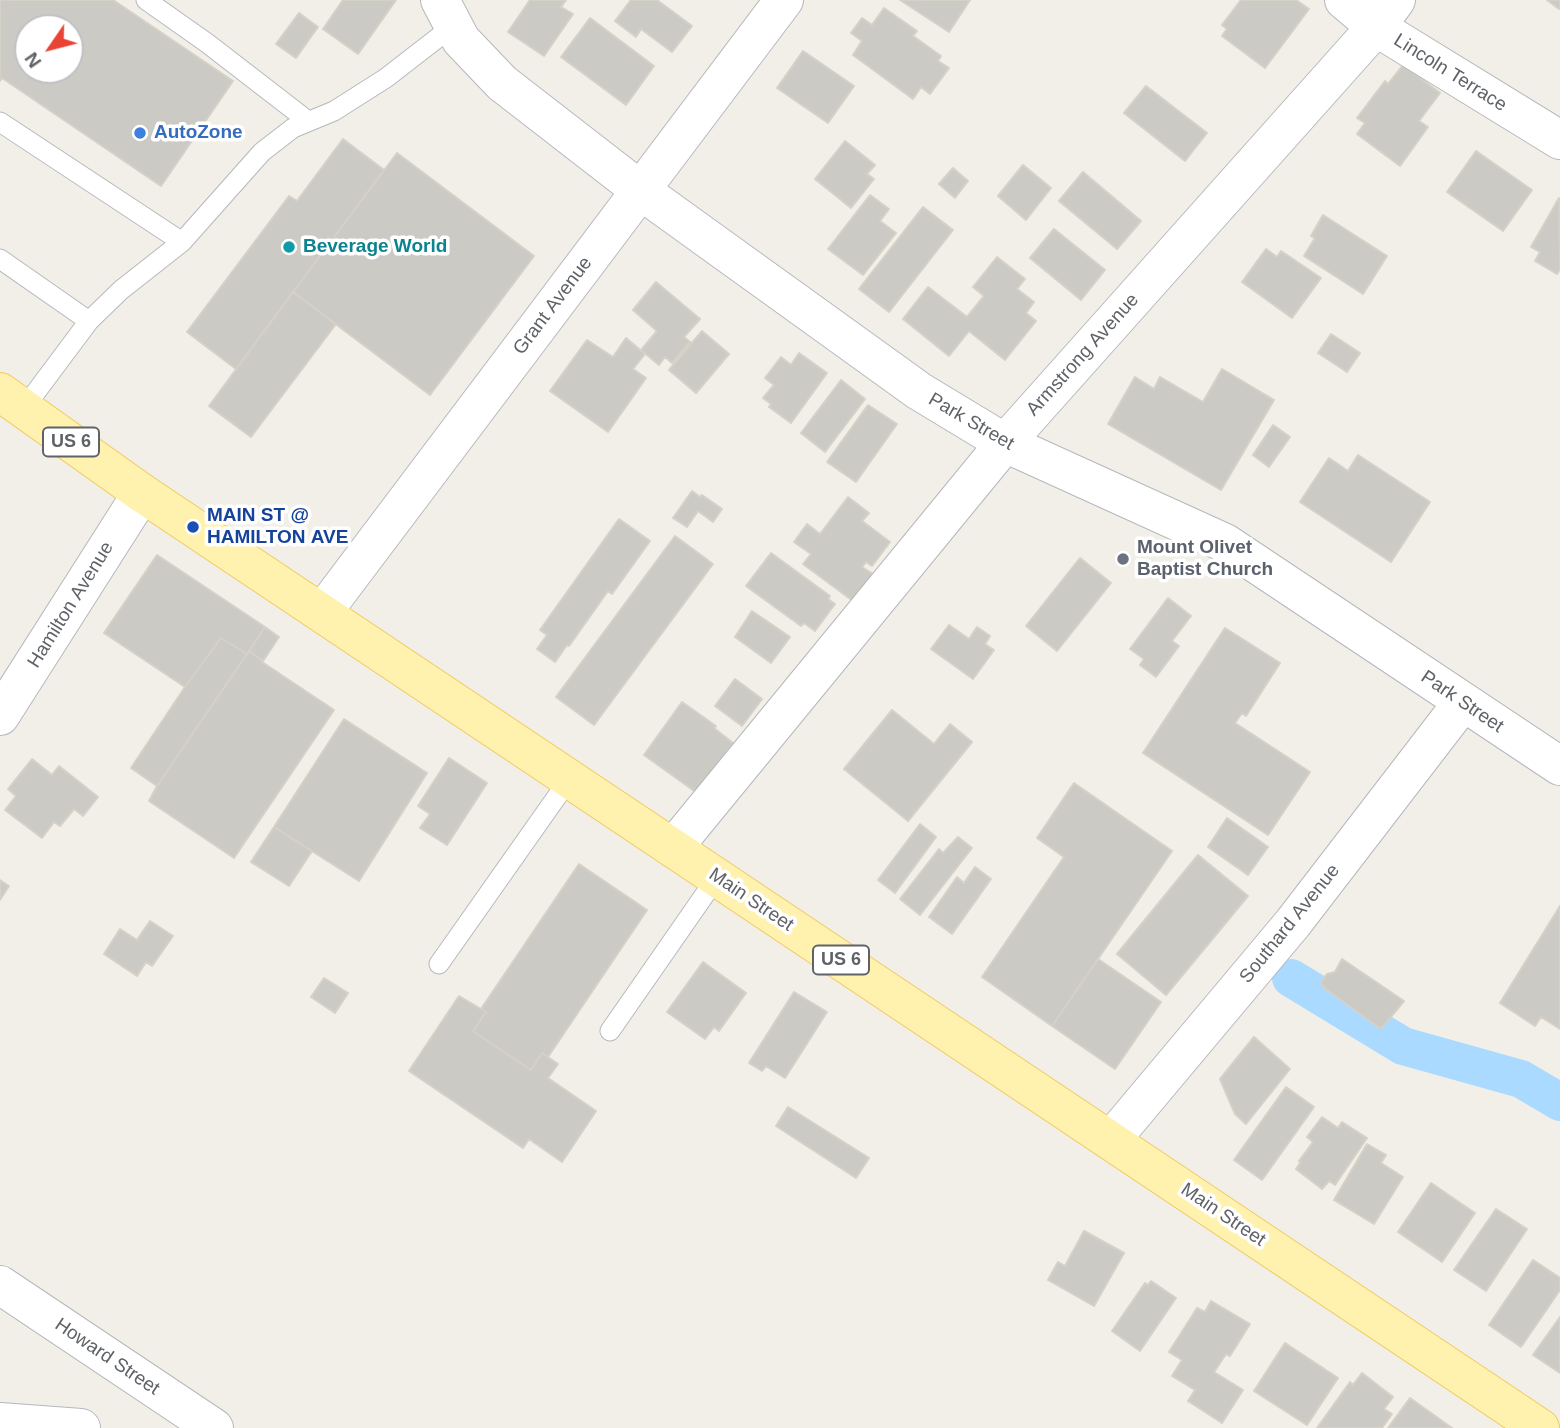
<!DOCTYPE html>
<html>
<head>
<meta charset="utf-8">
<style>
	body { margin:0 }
	#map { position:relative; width:1560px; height:1428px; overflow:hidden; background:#f1efe8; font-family:Helvetica,sans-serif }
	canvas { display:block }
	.north { position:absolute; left:14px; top:14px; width:70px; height:70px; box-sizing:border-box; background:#fff; border:2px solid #bfc1c3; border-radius:50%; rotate:235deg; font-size:19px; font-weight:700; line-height:28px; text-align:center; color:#5f6368 }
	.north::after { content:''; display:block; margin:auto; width:24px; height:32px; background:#ea4335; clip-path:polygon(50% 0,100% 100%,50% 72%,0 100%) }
</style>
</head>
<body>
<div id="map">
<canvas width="1560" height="1428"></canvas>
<div class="north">N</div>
</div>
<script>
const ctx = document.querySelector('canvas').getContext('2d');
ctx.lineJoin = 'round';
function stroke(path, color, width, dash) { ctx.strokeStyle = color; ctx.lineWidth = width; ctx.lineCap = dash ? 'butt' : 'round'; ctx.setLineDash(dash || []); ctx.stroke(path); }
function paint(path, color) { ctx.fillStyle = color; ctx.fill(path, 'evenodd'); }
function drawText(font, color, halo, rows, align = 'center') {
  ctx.font = font + ' Helvetica,sans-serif'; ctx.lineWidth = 7; ctx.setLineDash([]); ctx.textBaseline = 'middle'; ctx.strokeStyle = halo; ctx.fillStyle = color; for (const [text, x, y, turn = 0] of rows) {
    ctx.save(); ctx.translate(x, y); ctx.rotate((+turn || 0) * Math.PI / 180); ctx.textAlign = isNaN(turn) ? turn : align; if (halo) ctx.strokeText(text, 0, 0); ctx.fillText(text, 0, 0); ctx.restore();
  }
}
stroke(new Path2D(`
	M1291 978 1403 1046 1521 1079 1560 1102`), '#aadaff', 38);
const building = new Path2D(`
	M0 0H113L233 81 161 186 2 78 0 81ZM28 28H70V70H28Z
	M343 0H396L358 54 323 29Z
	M530 0H566L561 7 573 14 544 56 508 32Z
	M631 0H657L692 26 672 52 641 29 636 37 615 21Z
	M900 0H970L949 32Z
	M1241 0H1296L1309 9 1265 68 1222 36 1227 29 1222 25Z
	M1547 0H1560V8L1559 9Z
	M884 8 917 31 913 36 941 56 938 61 949 68 930 94 921 87 913 99 853 55 862 41 851 33 862 18 872 25Z
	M299 13 318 27 296 58 276 44Z
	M590 18 654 66 626 105 561 57Z
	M803 51 854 86 828 123 777 88Z
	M1403 65 1440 93 1419 121 1428 127 1400 166 1357 134 1365 123 1357 118 1385 81 1388 84Z
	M1146 86 1207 133 1185 161 1124 113Z
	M343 139 384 170 236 369 187 332 289 196 297 201Z
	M845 141 875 165 867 174 874 179 851 208 815 179Z
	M1476 151 1532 190 1503 231 1447 192Z
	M397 153 534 256 430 395 293 292Z
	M1023 165 1051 188 1026 220 998 196Z
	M953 168 968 181 955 198 939 184Z
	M1083 172 1141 221 1117 249 1059 201Z
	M870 195 889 209 880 221 896 233 863 275 828 249Z
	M1559 198 1560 269 1557 274 1535 261 1540 252 1531 247Z
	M923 207 953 230 889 312 859 289Z
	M1323 215 1387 256 1363 294 1304 256 1315 238 1311 236Z
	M1054 229 1105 270 1081 300 1030 258Z
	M1266 249 1277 257 1281 251 1321 278 1292 318 1242 282Z
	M997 257 1025 279 1017 289 1034 302 1026 313 1036 321 1005 360 969 331 949 356 903 319 928 287 967 317 984 296 973 287Z
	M656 282 700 319 684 337 690 342 672 363 665 357 659 365 641 350 657 331 633 310Z
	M293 292 336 324 251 437 209 406Z
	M702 331 729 354 696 393 669 370Z
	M1331 334 1360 353 1347 372 1318 353Z
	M626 338 645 354 633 369 646 378 608 432 550 391 587 340 613 357Z
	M799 353 827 373 791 423 769 407 771 404 763 398 774 385 765 378 781 357 791 365Z
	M1222 369 1274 400 1221 490 1108 424 1135 377 1154 389 1160 377 1203 402Z
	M841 380 865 399 825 452 801 433Z
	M868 405 897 424 856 482 827 462Z
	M1273 425 1290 437 1269 467 1253 455Z
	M1358 455 1430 502 1391 562 1300 502 1329 458 1348 471Z
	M692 491 700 497 702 495 722 509 713 522 698 511 687 527 673 518Z
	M848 497 869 513 862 521 890 542 872 566 866 562 862 567 873 574 853 601 803 564 811 554 794 542 807 524 820 534Z
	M619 519 650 541 612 594 608 591 569 646 567 645 555 662 537 649 547 635 540 630Z
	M675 536 713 564 594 725 556 697Z
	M771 553 830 596 828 599 835 604 815 631 804 623 801 626 746 586Z
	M157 555 265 627 247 654 221 638 185 687 104 633Z
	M1080 558 1111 583 1057 651 1026 626Z
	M1168 598 1191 616 1172 641 1179 646 1156 677 1140 665 1144 659 1130 649Z
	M752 611 790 637 771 663 735 637Z
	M949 625 969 639 977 627 990 636 985 644 994 650 973 679 931 649Z
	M265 627 279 637 263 661 249 651Z
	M1225 628 1280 663 1246 716 1242 713 1235 723 1310 772 1268 835 1143 753Z
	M221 638 247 654 157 786 131 768 185 687Z
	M249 651 263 661 262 662 334 710 234 858 149 801 157 786Z
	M735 679 762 699 742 726 715 706Z
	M682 702 716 726 714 728 733 743 697 793 644 755Z
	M892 710 934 744 950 724 972 742 908 821 844 769Z
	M344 719 427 773 359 881 274 827Z
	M449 758 487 783 447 845 420 828 430 814 418 806Z
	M32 759 52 775 59 766 98 797 83 816 74 809 60 826 54 822 42 838 5 810 16 796 8 789Z
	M1074 783 1172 851 1052 1026 982 977 1064 857 1037 838Z
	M1227 818 1268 847 1248 875 1208 847Z
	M920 824 936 837 895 893 878 880Z
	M274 827 312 851 289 886 251 862Z
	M958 837 972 848 920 915 900 899 939 849 943 853Z
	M1198 855 1248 896 1166 995 1117 954Z
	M579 864 647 910 548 1057 542 1053 531 1070 473 1031 486 1012 481 1009Z
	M975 867 991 879 952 934 929 917 957 877 964 883Z
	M0 880 9 886 0 900Z
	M1560 906V1029L1541 1017 1535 1026 1500 1003Z
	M150 921 173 936 152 966 146 962 137 976 104 954 120 929 137 940Z
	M1098 959 1161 1002 1115 1069 1052 1026Z
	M1342 959 1404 1001 1381 1029 1324 988 1321 982 1327 974 1335 972Z
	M703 962 746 993 719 1031 714 1027 705 1039 667 1012Z
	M324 978 348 993 335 1013 311 997Z
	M794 992 827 1012 785 1078 766 1066 762 1071 749 1063Z
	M459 996 486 1012 473 1031 531 1070 542 1053 558 1064 548 1078 596 1111 562 1162 529 1139 523 1148 409 1071Z
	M1254 1037 1290 1069 1246 1124 1235 1114 1220 1079Z
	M1286 1087 1314 1107 1262 1180 1234 1160Z
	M788 1107 869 1158 856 1178 776 1126Z
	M1322 1117 1338 1128 1342 1122 1367 1138 1335 1185 1329 1181 1322 1189 1296 1169 1301 1162 1299 1161 1313 1142 1307 1137Z
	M1367 1144 1386 1155 1381 1163 1403 1177 1374 1224 1334 1200Z
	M1431 1183 1475 1213 1442 1262 1398 1232Z
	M1496 1209 1527 1229 1486 1291 1454 1270Z
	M1084 1231 1124 1253 1094 1306 1048 1280 1058 1262 1065 1266Z
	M1533 1260 1560 1278V1290L1521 1347 1489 1325Z
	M1151 1281 1176 1298 1140 1351 1112 1331 1145 1283 1148 1285Z
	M1211 1301 1250 1324 1230 1356 1226 1354 1214 1372 1243 1390 1222 1423 1188 1401 1195 1390 1172 1376 1182 1360 1169 1352 1197 1308 1205 1312Z
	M1560 1317V1373L1533 1355Z
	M1285 1343 1338 1378 1307 1425 1254 1391Z
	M1362 1373 1393 1397 1384 1409 1392 1414 1382 1428H1317L1350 1382 1353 1385Z
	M1410 1398 1452 1428H1388Z`);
paint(building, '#cccac5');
stroke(building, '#d6d1c6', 2);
const service = new Path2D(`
	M146 0 207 43 308 121
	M0 122 182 242 262 152 293 128 334 111 386 78 453 26
	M0 259 89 321
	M24 408 89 321 121 290 182 242
	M439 964 570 778
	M610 1031 717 877`);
const minor = new Path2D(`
	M440 0 461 40 502 83 640 190 919 391 1005 443 1225 543 1560 766
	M1344 0 1376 27 1560 140
	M322 613 784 0
	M0 716 142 493
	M673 848 1005 443 1376 27 1396 0
	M1111 1140 1293 923 1463 702
	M0 1285 214 1428
	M0 1422 81 1428`);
const primary = new Path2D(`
	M0 392 142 493 1540 1428`);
stroke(service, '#b5b8bc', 21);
stroke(minor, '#b5b8bc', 40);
stroke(primary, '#f2c960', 40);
stroke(service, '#fff', 19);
stroke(minor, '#fff', 38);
stroke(primary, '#fff2af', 38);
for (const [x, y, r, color] of [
	[140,133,7,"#3f7fe0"],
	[289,247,7,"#0f9aa8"],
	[193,527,7,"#1a4fb4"],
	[1123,559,7,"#6b7280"]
]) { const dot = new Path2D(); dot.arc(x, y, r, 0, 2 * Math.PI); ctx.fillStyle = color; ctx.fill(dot); stroke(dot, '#fff', 2.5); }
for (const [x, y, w] of [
	[71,442,56],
	[841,960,56]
]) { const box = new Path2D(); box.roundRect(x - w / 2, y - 14.5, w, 29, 5); ctx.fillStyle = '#fff'; ctx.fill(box); stroke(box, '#5f6368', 2); }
drawText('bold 18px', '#5f6368', null, [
	["US 6",71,442],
	["US 6",841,960]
]);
drawText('19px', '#5f6368', '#fff', [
	["Lincoln Terrace",1450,73,32],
	["Grant Avenue",553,306,-53],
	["Armstrong Avenue",1083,355,-48],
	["Park Street",971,422,30],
	["Hamilton Avenue",71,605,-58],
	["Park Street",1462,702,34],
	["Main Street",751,900,34],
	["Southard Avenue",1290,924,-51],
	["Main Street",1223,1215,34],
	["Howard Street",107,1357,34]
]);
drawText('bold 19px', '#366cbe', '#fff', [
	["AutoZone",154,133]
], 'left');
drawText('bold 19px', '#0d838f', '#fff', [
	["Beverage World",303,247]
], 'left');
drawText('bold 19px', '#164399', '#fff', [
	["MAIN ST @",207,516],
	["HAMILTON AVE",207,538]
], 'left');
drawText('bold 19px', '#5b616d', '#fff', [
	["Mount Olivet",1137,548],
	["Baptist Church",1137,570]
], 'left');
</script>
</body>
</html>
